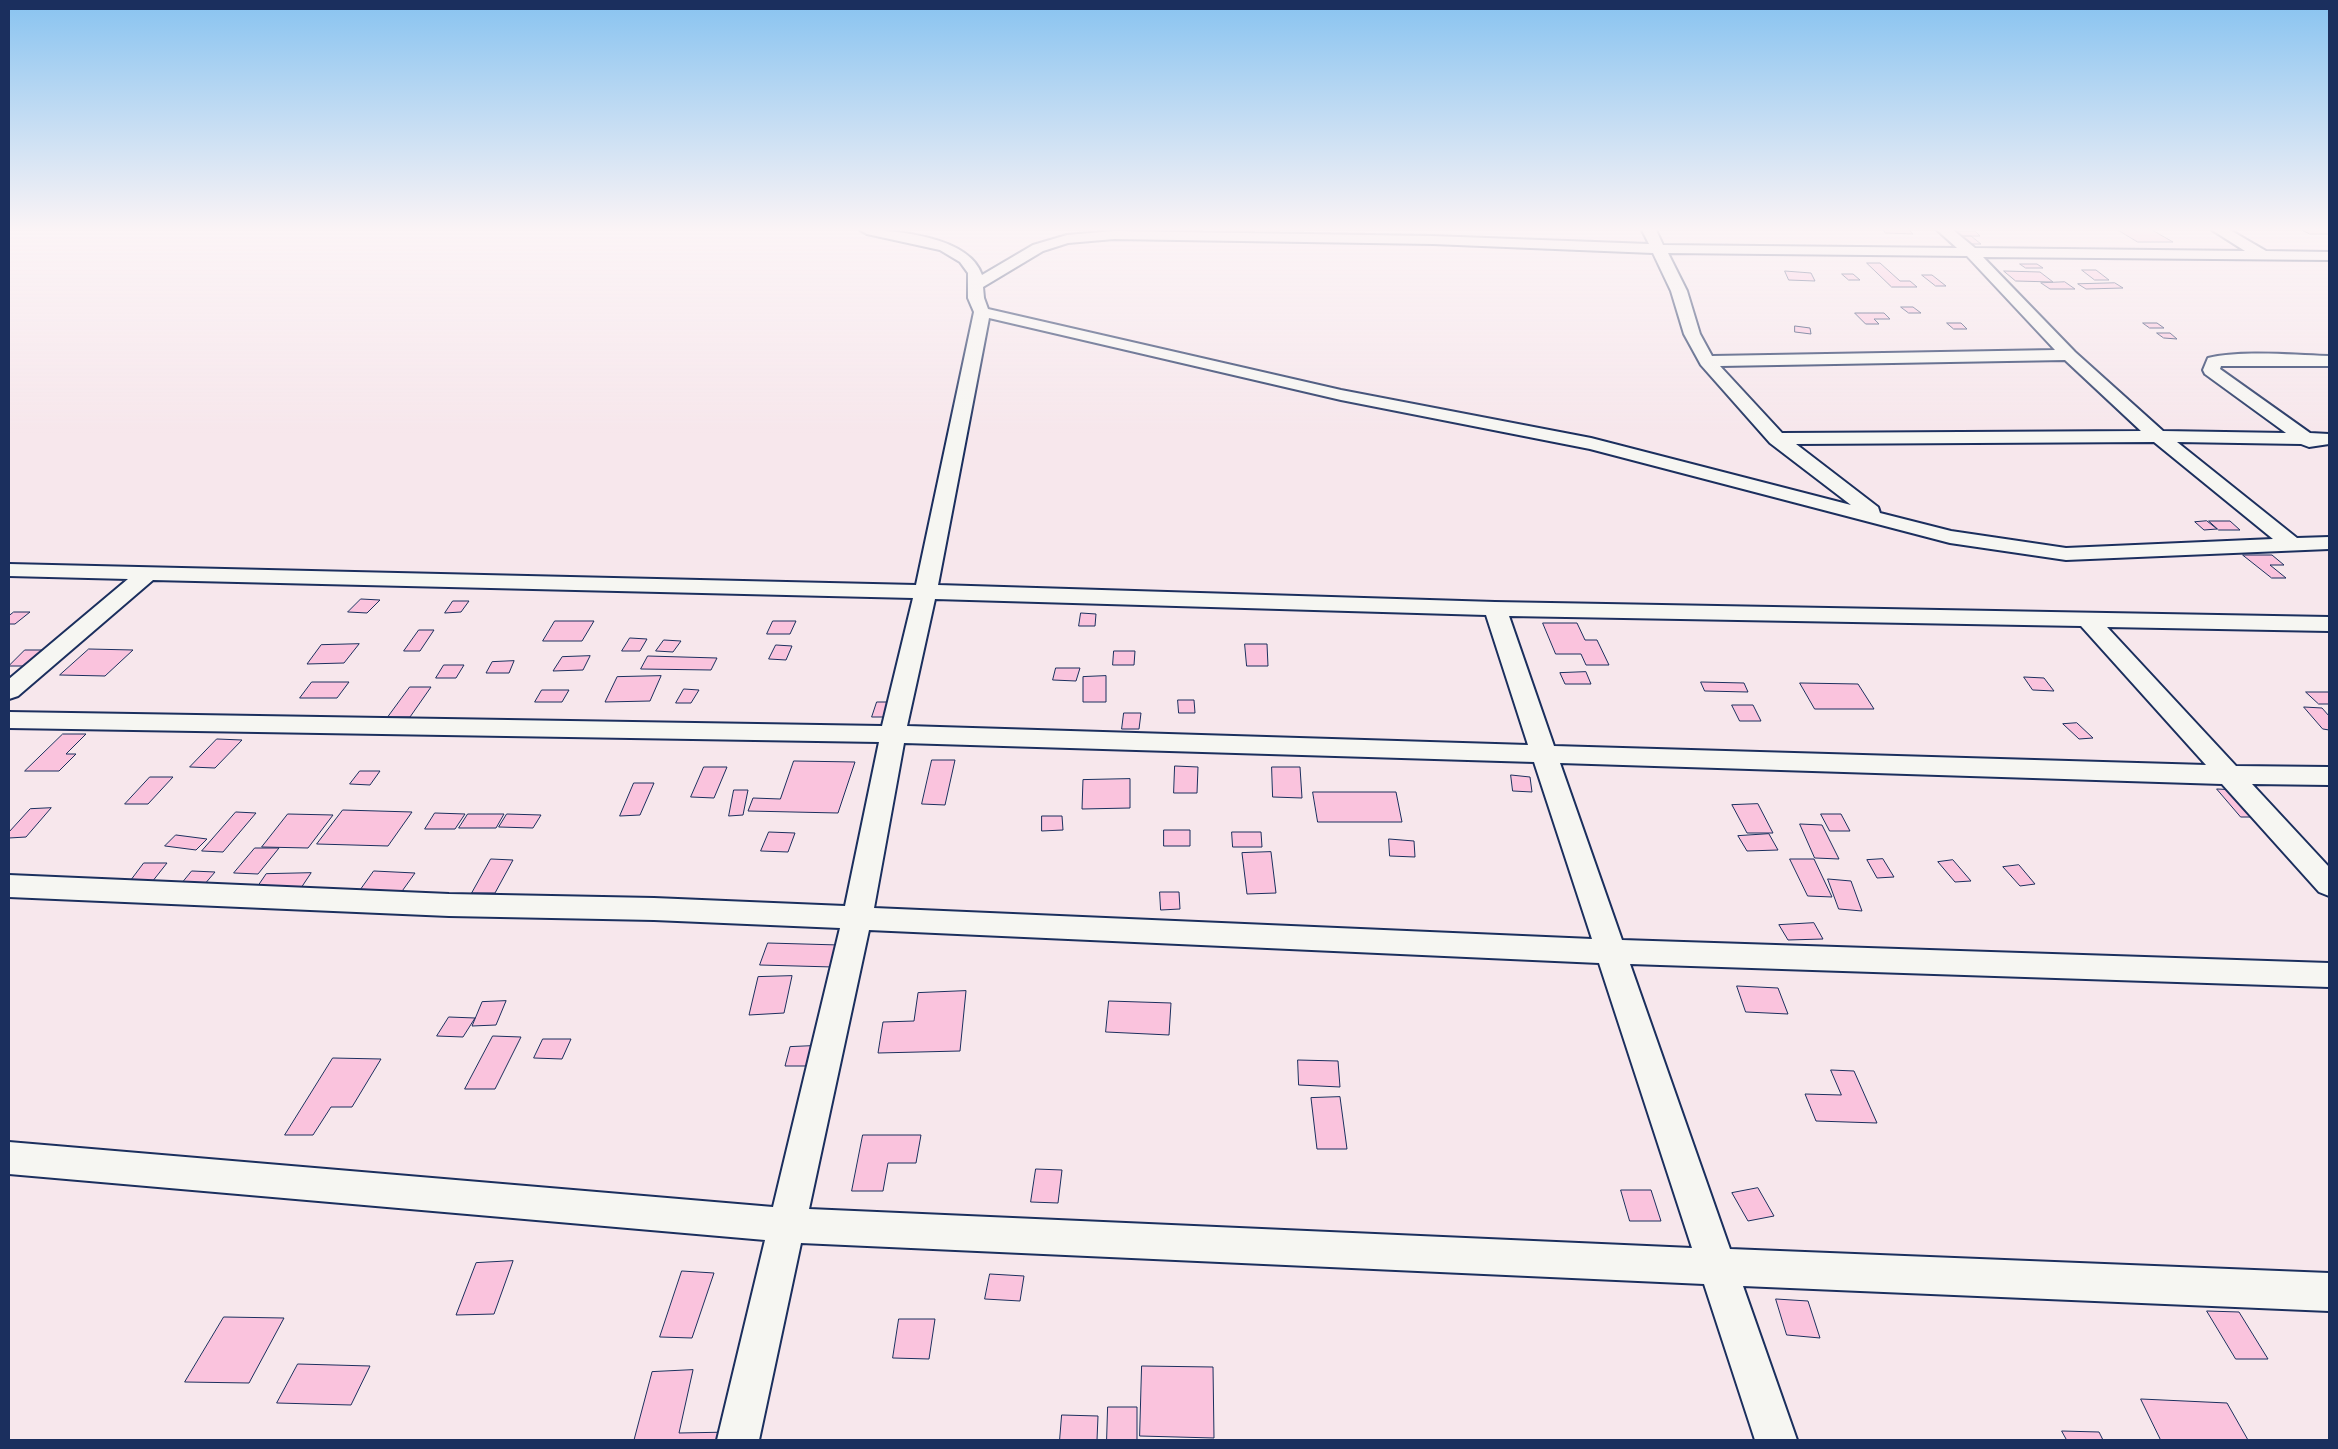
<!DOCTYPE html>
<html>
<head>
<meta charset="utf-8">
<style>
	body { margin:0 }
	#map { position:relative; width:2338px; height:1449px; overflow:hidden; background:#f7e7ec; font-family:Delius,sans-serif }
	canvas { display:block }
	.frame { position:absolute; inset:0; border:10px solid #1b2f5e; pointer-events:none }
</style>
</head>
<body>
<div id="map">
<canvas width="2338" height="1449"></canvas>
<div class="frame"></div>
</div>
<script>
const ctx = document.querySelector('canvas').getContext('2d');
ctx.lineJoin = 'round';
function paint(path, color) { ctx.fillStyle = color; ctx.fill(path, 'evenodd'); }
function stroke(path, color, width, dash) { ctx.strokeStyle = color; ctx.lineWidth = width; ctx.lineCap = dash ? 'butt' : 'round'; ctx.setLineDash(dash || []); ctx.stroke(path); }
const building = new Path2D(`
	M1883 230H1909L1913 234 1886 233Z
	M2118 230H2152L2173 242H2138Z
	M2302 230H2329V234H2310Z
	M1953 231H1975L1980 236H1959Z
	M1960 236H1971L1981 244H1969Z
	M1867 263H1880L1900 281H1910L1917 287H1892Z
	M2020 264H2037L2043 268H2026Z
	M2082 270H2096L2109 280H2095Z
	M1785 271 1811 273 1815 281 1789 280Z
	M2004 271 2040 272 2053 282 2016 281Z
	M1842 274H1853L1860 280H1849Z
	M1922 275H1932L1946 286H1936Z
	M2065 282 2075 289H2050L2041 283Z
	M2115 283 2123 288 2086 289 2078 284Z
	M1901 307H1913L1921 313H1909Z
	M1855 313H1884L1890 319H1874L1879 324H1866Z
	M1947 323H1961L1967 329H1954Z
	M2143 323H2157L2164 328H2150Z
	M1795 326 1810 328 1811 334 1795 332Z
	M2157 333H2170L2177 339 2164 338Z
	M2207 521 2217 529 2204 530 2195 522Z
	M2209 521H2230L2240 530H2219Z
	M2243 555H2272L2284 565H2270L2286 578H2272Z
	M361 599 380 600 367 613 348 612Z
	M453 601H469L461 612 445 613Z
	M14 612H30L15 624H9V616Z
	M1081 613 1096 614 1095 626H1079Z
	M555 621H594L582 641H543Z
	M773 621H796L790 634H767Z
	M1543 623H1577L1585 640H1597L1609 665H1586L1581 654H1556Z
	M419 630H434L420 651H404Z
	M630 638 647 639 640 651H622Z
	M664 640 681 641 673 652 656 651Z
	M359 644 344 663 307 664 321 645Z
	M1245 644H1267L1268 666H1247Z
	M776 645 792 646 786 660 769 659Z
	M89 649 133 650 105 676 60 675Z
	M25 650H48L31 666H9Z
	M1114 651H1135L1134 665H1113Z
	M590 656 583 670 553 671 562 657Z
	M648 656 717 658 711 670 641 669Z
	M514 661 509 673H486L492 662Z
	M444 665H464L456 678H436Z
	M1056 668H1080L1076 681 1053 680Z
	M1586 672 1591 684H1565L1560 673Z
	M661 676 650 701 605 702 617 677Z
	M1106 676V702H1083V677Z
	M2024 677 2044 678 2054 691 2033 690Z
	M312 682H349L337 698H300Z
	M1701 682 1744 683 1748 692 1705 691Z
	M1800 683 1858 684 1874 709H1815Z
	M410 687H431L410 717H388Z
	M684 689 699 690 691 703H676Z
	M542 690H569L562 702H535Z
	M2306 692H2329V704H2319Z
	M1178 700H1194L1195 713H1179Z
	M877 702H897L893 717H872Z
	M1732 705H1753L1761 721H1740Z
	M2304 707 2322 708 2329 716V730L2323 729Z
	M1124 713H1141L1139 729H1122Z
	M2077 723 2093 738 2079 739 2063 724Z
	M63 734H86L66 754H76L59 771H25Z
	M217 739 242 740 215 768 190 767Z
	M932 760H955L945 805 922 804Z
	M794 761 855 762 838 813 748 811 753 798 780 799Z
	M1175 766 1198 767 1197 793H1174Z
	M704 767H727L714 798 691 797Z
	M1272 767H1300L1302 798 1273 797Z
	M360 771H380L370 785 350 784Z
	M1511 775 1530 777 1532 792 1513 791Z
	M150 777H173L148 804H125Z
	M1130 779V808L1082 809 1083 780Z
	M634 783H654L640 815 620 816Z
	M2217 789 2238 790 2262 817H2241Z
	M734 790H748L743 815 729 816Z
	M1313 792H1396L1402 822H1318Z
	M1758 804 1773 833H1747L1732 805Z
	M51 808 26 837 9 838V832L30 809Z
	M343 810 412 812 388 846 317 844Z
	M236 812 256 813 223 852 202 851Z
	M435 813 465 814 455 829H425Z
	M288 814 333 815 308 848 262 847Z
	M468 814H504L496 828H459Z
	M507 814 541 815 533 828 499 827Z
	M1821 814H1841L1850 831H1830Z
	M1042 816H1062L1063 830 1042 831Z
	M1800 824 1822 825 1839 859 1815 858Z
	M1164 830H1190V846H1164Z
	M769 832 795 833 788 852 761 851Z
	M1232 832H1261L1262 847H1233Z
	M1769 834 1778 850 1747 851 1738 836Z
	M176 835 207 839 196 850 165 846Z
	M1389 839 1414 841 1415 857 1390 856Z
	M255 848H279L258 874 234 873Z
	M1271 852 1276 893 1247 894 1242 853Z
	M491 859 513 860 495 893H472Z
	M1790 859H1814L1832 897 1808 896Z
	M1883 859 1894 877 1877 878 1867 860Z
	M1953 860 1971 881 1955 882 1938 862Z
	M144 863H167L148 887H126Z
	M2019 865 2035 884 2020 886 2003 867Z
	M192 871 215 872 192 899 170 898Z
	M374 871 415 873 400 894 359 892Z
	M311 873 299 891 253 893 266 874Z
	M1828 879 1851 881 1862 911 1839 909Z
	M1160 892H1179L1180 909 1161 910Z
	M1814 923 1823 939 1788 940 1779 925Z
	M768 943 839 945 833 967 760 965Z
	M792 976 784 1013 749 1015 758 977Z
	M1737 986 1778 988 1788 1014 1746 1012Z
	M966 991 960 1051 878 1053 883 1022 914 1021 918 993Z
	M506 1001 496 1025 472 1026 482 1002Z
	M1109 1001 1171 1003 1169 1035 1106 1032Z
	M449 1017 475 1018 463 1037 437 1036Z
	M493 1036 521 1037 495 1089H465Z
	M543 1039H571L562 1059 534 1058Z
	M813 1046 808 1066H785L790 1047Z
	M333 1058 381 1059 352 1107H331L313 1135H285Z
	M1298 1060 1338 1061 1340 1087 1299 1085Z
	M1831 1070 1854 1071 1877 1123 1816 1121 1805 1094 1841 1095Z
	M1340 1097 1347 1149H1317L1311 1098Z
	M863 1135H921L916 1163H888L883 1191H852Z
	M1036 1169 1062 1170 1058 1203 1031 1202Z
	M1758 1188 1774 1216 1748 1221 1732 1193Z
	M1621 1190H1651L1661 1221H1630Z
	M513 1261 494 1314 456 1315 476 1263Z
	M682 1271 714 1273 692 1338 660 1337Z
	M990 1274 1024 1276 1020 1301 985 1299Z
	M1776 1299 1808 1301 1820 1338 1787 1335Z
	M2207 1311 2239 1312 2268 1359H2236Z
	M224 1317 284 1318 249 1383 185 1382Z
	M899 1319H935L929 1359 893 1358Z
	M298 1364 370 1366 351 1405 277 1403Z
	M1142 1366 1213 1367 1214 1438 1140 1436Z
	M693 1370 679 1433 732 1432 730 1440H634L652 1372Z
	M2141 1399 2227 1403 2248 1440H2161Z
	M1108 1407H1137V1440H1107Z
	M1062 1415 1098 1416 1097 1440H1060Z
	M2062 1431 2099 1432 2103 1440H2067Z`);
paint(building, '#fac3dd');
stroke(building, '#1b2f5e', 1);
const minor = new Path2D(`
	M860 230C895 230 969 236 982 275L1033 245 1067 235 1114 231 1433 236 1649 244 1642 230H1656L1663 245 1957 248 1937 230H1953L1975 248 2245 251 2212 230H2230L2266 251 2329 252V260L1983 257 2075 352 2163 431 2286 433 2205 374 2203 370 2208 358C2242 350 2294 355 2329 356V366H2221L2220 369 2310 433 2329 434V444L2309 447 2301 444 2177 442 2297 538 2329 537V549L2066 560 1950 543 1590 449 1341 400 989 318 938 585 1495 602 2329 617V631L2107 627 2236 766 2329 767V785L2252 784 2329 867V896L2319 892 2222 784 1560 763 1622 940 2329 963V987L1630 964 1730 1249 2329 1273V1311L1743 1286 1797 1440H1755L1704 1284 801 1243 759 1440H717L765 1240 9 1174V1142L773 1207 840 928 654 920 449 916 9 897V875L449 894 654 898 845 906 879 742 9 728V712L882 726 913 598 153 580 18 696 9 699V679L128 579 9 576V564L916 585 974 312 968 298V273L960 262 940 250 867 234ZM1114 239 1433 244 1653 253 1671 291 1684 334 1701 365 1770 443 1851 505 1591 438 1341 390 988 309 984 298 983 287 1043 251 1068 243ZM1668 253 1967 256 2055 350 1712 356 1700 334 1687 291ZM2065 360 2141 431 1782 433 1720 366ZM2154 442 2273 539 2066 548 1951 531 1880 513 1878 507 1796 444ZM935 599 1486 615 1528 745 907 726ZM1509 616 2081 626 2206 765 1554 746ZM904 743 1534 762 1592 939 874 908ZM869 930 1599 963 1692 1248 809 1209Z`);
stroke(minor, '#1b2f5e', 4);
paint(minor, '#f6f6f2');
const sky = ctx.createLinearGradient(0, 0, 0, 433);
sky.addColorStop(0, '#88c3f0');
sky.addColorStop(0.53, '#fbf4f6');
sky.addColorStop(1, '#fbf4f600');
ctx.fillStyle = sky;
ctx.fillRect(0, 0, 2338, 433);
</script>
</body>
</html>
